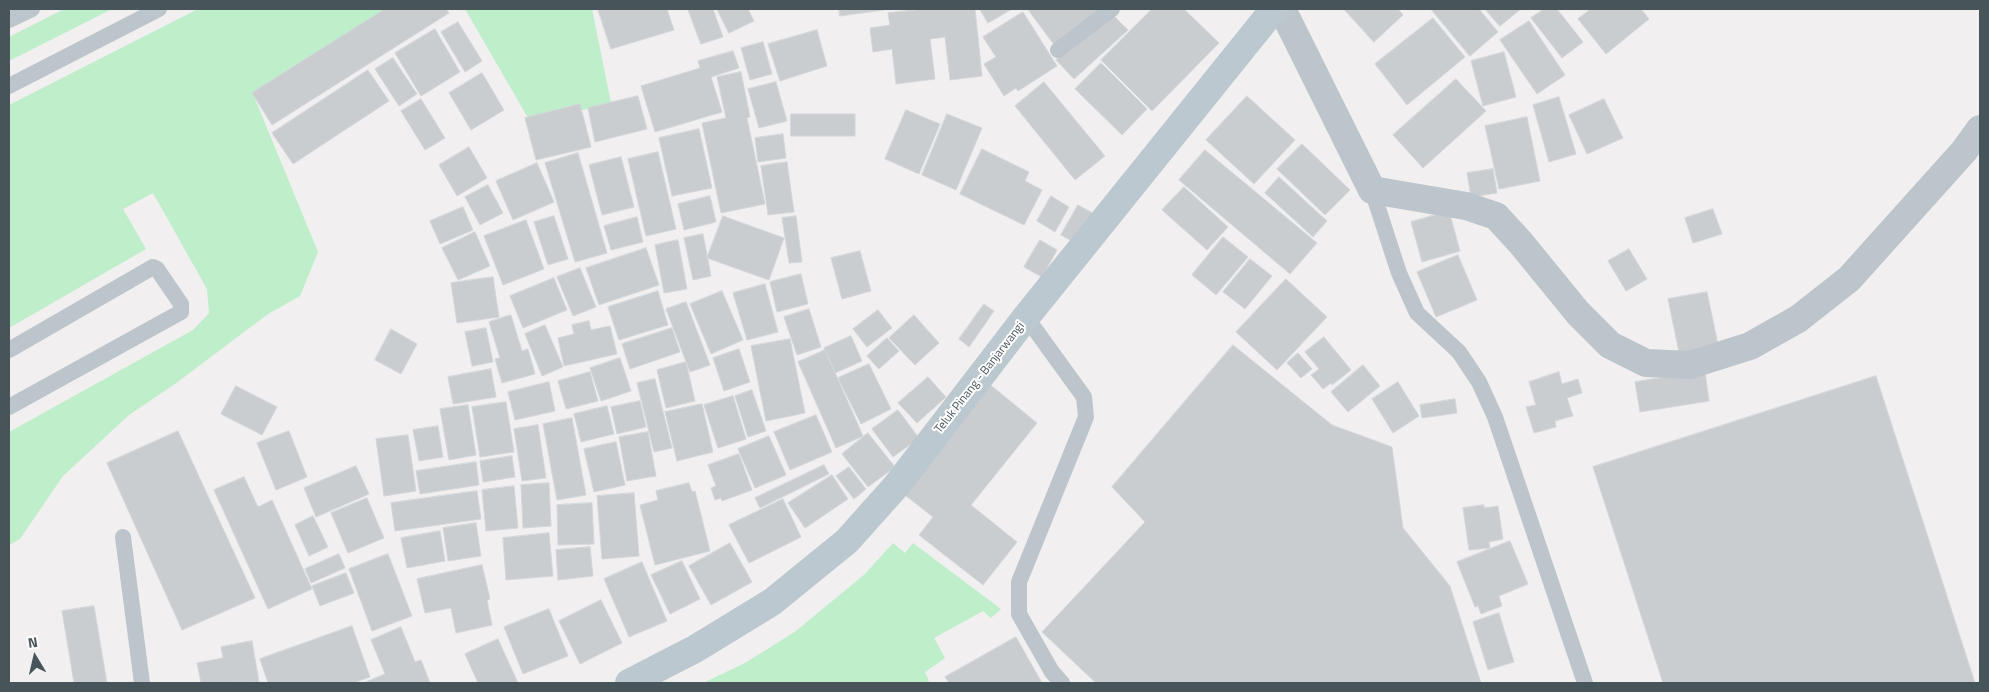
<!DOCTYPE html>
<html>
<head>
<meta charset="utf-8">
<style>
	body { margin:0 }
	#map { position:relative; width:1989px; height:692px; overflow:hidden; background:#f1efef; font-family:"Titillium Web",sans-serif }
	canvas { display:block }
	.frame { position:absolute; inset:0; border:10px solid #47555b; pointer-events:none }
	.north { position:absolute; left:10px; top:632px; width:50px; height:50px; -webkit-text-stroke:4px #fff; paint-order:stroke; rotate:351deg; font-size:14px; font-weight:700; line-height:20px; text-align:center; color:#47555b }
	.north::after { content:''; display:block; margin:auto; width:18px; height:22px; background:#47555b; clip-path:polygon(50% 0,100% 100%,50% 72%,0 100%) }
</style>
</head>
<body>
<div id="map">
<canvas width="1989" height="692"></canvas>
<div class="frame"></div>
<div class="north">N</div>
</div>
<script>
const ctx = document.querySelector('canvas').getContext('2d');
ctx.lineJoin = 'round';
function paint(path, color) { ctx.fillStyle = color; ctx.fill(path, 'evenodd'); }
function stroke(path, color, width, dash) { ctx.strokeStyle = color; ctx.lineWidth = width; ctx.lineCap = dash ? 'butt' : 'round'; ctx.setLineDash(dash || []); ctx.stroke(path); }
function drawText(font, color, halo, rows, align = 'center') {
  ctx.font = font + ' "Titillium Web",sans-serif'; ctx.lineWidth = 4; ctx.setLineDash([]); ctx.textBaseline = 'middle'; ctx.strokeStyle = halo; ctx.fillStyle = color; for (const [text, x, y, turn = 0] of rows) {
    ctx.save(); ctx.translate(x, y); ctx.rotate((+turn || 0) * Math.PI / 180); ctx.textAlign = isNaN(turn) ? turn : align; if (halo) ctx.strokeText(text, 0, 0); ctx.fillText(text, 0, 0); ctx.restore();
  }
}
paint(new Path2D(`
	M64 9H112L9 61V37Z
	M198 9H395L253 94 318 252 300 296 268 314 175 384 129 415 63 476 20 539 9 545V432L193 330 209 313 207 289 153 193 123 209 146 249 9 328V105Z
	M465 9H592L611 103 531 123Z
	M893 543 905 553 913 543 1001 609 991 618 983 611 934 638 945 658 925 672 929 681 925 683H703L745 663 796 631 865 574Z`), '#beeeca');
const building = new Path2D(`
	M385 9H446L449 13 272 125 252 93Z
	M598 9H667L674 30 611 49Z
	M688 9H713L723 37 701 44Z
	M717 9H748L754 21 729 33Z
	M839 9H884V10L840 16Z
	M925 9H975L982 76 950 80 945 37 930 39 935 79 896 84 892 49 873 52 870 28 890 25 888 13Z
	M980 9H1012L988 23Z
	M1031 9H1107L1055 46 1029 11Z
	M1152 9H1184L1219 43 1152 111 1101 60Z
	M1344 9H1398L1403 15 1374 42Z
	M1431 9H1479L1498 32 1470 56Z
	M1485 9H1521L1500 26Z
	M1544 9H1557L1583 42 1562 58 1531 18Z
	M1591 9H1641L1649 19 1606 54 1578 19Z
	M1109 11 1128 30 1074 79 1056 60Z
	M1023 12 1057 66 1018 91 1016 88 1004 96 984 64 996 57 983 37Z
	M1433 18 1465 57 1407 105 1375 64Z
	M1529 21 1565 75 1537 94 1500 40Z
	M458 22 482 61 465 72 441 32Z
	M435 29 460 72 421 96 395 53Z
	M817 30 827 66 780 81 768 44Z
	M763 42 772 74 750 80 741 48Z
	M733 51 739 68 711 77 722 112 655 132 641 86 700 68 698 61Z
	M1504 52 1516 97 1483 106 1471 61Z
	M393 58 417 94 399 106 375 69Z
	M1101 63 1147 109 1122 135 1075 89Z
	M368 70 389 101 293 164 272 133Z
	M741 72 750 117 747 118 765 204 721 213 702 123 726 118 717 77Z
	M482 73 504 110 471 130 449 93Z
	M1456 79 1486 111 1423 168 1393 135Z
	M776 82 787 121 759 128 748 89Z
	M1044 82 1105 156 1075 180 1015 106Z
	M638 96 647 129 595 142 588 108Z
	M1247 96 1295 140 1254 184 1206 140Z
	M1559 97 1576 154 1549 162 1533 105Z
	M421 99 445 138 425 150 401 111Z
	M1604 99 1623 138 1587 154 1569 115Z
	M580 104 591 147 536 160 525 118Z
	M906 110 940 124 919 174 885 159Z
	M791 114H855V136H791Z
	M947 114 982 128 956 190 922 175Z
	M1527 117 1540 181 1499 189 1485 126Z
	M699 129 712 188 672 196 659 138Z
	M783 134 786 158 758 162 755 138Z
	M1302 144 1350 190 1325 215 1277 169Z
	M469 147 487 178 457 196 439 165Z
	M982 149 1029 172 1025 181 1042 190 1024 225 960 194Z
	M1205 150 1317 243 1290 274 1179 180Z
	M658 152 676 229 646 236 628 159Z
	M578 153 607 253 575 262 545 163Z
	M621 157 634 207 602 215 589 165Z
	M787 162 794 212 768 215 761 166Z
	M537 163 554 202 513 220 496 181Z
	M1493 169 1497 193 1471 197 1467 173Z
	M1279 177 1327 221 1313 237 1265 193Z
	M488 185 503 213 480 225 465 197Z
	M1184 187 1228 227 1207 250 1162 210Z
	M710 196 716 222 684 230 678 204Z
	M1051 196 1069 207 1055 232 1037 221Z
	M1078 205 1094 214 1077 244 1061 235Z
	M463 207 473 230 440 244 430 221Z
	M1713 209 1722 234 1693 243 1685 218Z
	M1449 211 1460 251 1422 262 1411 222Z
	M554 216 568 259 548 265 534 222Z
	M723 216 784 238 769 280 707 258Z
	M796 216 802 262 789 263 782 218Z
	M637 217 643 242 611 250 604 226Z
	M526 220 544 269 503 285 484 236Z
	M475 232 490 266 458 280 442 248Z
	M703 234 711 276 693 280 684 238Z
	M1223 237 1248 257 1216 295 1192 275Z
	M678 240 687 289 664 293 655 245Z
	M1040 240 1057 250 1042 277 1024 267Z
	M646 248 659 285 599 305 586 268Z
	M1629 249 1647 279 1626 291 1608 261Z
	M860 251 871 291 842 299 831 258Z
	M1458 255 1477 300 1436 317 1417 272Z
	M1250 259 1272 276 1245 309 1223 292Z
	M580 268 596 307 573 316 557 277Z
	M801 274 808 304 777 312 770 282Z
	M493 277 499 317 457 323 451 283Z
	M554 278 567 310 523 328 510 296Z
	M1286 279 1327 317 1277 370 1236 332Z
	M765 284 778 332 747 340 733 293Z
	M658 291 668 325 619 340 608 307Z
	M722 291 743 340 711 354 690 304Z
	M1707 292 1719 349 1680 357 1668 299Z
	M686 302 710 365 690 372 666 309Z
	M984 304 994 311 969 347 959 339Z
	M809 309 821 347 797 355 784 317Z
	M878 310 892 328 867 347 853 329Z
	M511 315 522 351 528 349 535 374 502 383 495 359 500 358 489 322Z
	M914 315 939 343 915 365 889 338Z
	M589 321 591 330 610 326 617 354 564 366 558 338 574 334 572 325Z
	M545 325 563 367 542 376 525 334Z
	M486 328 493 362 472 366 465 332Z
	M672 328 680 352 630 369 622 344Z
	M391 329 417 344 401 374 375 360Z
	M851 336 862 361 835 373 824 348Z
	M1324 337 1351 370 1332 385 1331 383 1323 389 1311 375 1319 369 1305 352Z
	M887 338 899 351 879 369 867 356Z
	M790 339 805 413 766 421 751 346Z
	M1233 345 1332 425 1392 447 1403 528 1450 586 1481 683H1096L1042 632 1145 522 1112 487Z
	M739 349 750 382 724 391 713 358Z
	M825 350 863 436 836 448 798 362Z
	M1298 353 1312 369 1301 378 1287 363Z
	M620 358 631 391 601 401 590 368Z
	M686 362 695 401 666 408 657 370Z
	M869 364 891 409 861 424 838 378Z
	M1363 365 1380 386 1348 412 1331 392Z
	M491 369 496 397 453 404 448 377Z
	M1705 371 1709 401 1640 412 1635 382Z
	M590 372 598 401 566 409 558 381Z
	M1559 372 1562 384 1578 379 1582 393 1567 398 1573 416 1555 421 1556 427 1534 433 1526 407 1536 405 1529 382Z
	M1876 376 1975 683H1663L1593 467Z
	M928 377 946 397 917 423 898 403Z
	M655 379 672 448 654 452 637 383Z
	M549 382 555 411 515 420 508 392Z
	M1398 382 1419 416 1393 433 1372 399Z
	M988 383 1037 423 971 505 1017 542 983 585 919 535 933 517 901 492Z
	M236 386 277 407 262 435 221 414Z
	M752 390 766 431 748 437 735 396Z
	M733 396 746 439 718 448 704 405Z
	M1455 399 1457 413 1422 418 1420 405Z
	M640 401 646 427 617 434 611 407Z
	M506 402 514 452 480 457 472 407Z
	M702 404 713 452 677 461 665 412Z
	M468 405 476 455 449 460 440 409Z
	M607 406 614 434 581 442 574 414Z
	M898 410 919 438 893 457 872 429Z
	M816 415 832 452 790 470 774 432Z
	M572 418 586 495 557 500 543 424Z
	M538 425 546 478 522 481 514 429Z
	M438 426 443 457 419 461 413 430Z
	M178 431 255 598 182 630 107 463Z
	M289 431 307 477 276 490 257 443Z
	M648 432 656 476 627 481 619 437Z
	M868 433 895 467 868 487 842 454Z
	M408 435 416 491 384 496 376 439Z
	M769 436 786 475 755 488 738 449Z
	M616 442 625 485 594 492 584 449Z
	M739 454 752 490 722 501 721 498 715 500 711 488 716 486 708 465Z
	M512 456 515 477 483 482 480 461Z
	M476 462 479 485 420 494 416 471Z
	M824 465 829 474 760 508 755 498Z
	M356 466 369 494 316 517 304 488Z
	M849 467 866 489 854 499 836 476Z
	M832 475 848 499 805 528 788 503Z
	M244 477 258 507 272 500 312 589 268 609 214 490Z
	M549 483 551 526 523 528 521 485Z
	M689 483 692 492 695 491 710 551 655 565 640 505 658 500 656 491Z
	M514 486 518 528 486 531 482 490Z
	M477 491 481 519 395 531 391 503Z
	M634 493 639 556 602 559 597 496Z
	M367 498 384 538 348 553 331 513Z
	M783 499 801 537 749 563 729 525Z
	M592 503 594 544 558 545 557 505Z
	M1484 505V508L1498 506 1503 539 1489 542 1490 548 1469 550 1463 508Z
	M313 516 328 547 309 556 295 525Z
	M476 523 481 556 448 561 443 528Z
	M440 531 445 561 407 568 401 538Z
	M549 533 553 576 506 580 503 538Z
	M1510 541 1528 584 1499 596 1502 606 1481 614 1478 606 1475 607 1457 562Z
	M730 543 752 582 711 605 689 566Z
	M590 547 593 576 558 580 556 550Z
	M339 554 345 568 311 583 305 569Z
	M388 554 412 616 372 631 349 569Z
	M682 561 700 599 670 614 651 575Z
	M642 562 667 621 629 637 604 579Z
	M482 565 490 599 487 600 492 625 456 633 451 608 425 613 417 579Z
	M346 573 354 593 320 606 312 586Z
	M601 600 622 643 580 664 559 621Z
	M94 606 107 683H74L62 611Z
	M549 609 568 656 523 674 504 627Z
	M1499 613 1514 662 1488 670 1473 622Z
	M352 626 370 677 353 683H268L260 659Z
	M401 627 415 662 421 660 430 683H363L385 674 371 640Z
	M1016 637 1042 683H949L945 677Z
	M498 639 518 683H478L465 654Z
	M252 641 259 682 201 683 197 663 223 658 221 647Z`);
paint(building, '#c9cdd0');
stroke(building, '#d3d6da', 1);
stroke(new Path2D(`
	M9 20 32 9
	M1058 50 1112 9
	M9 86 159 9
	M1372 190 1399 273 1417 313 1459 352 1479 382 1495 417 1585 683
	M1026 317 1084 397 1086 417 1019 582V614L1052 672 1062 683
	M9 350 153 267 157 269 181 304V312L9 407
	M123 537 142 683`), '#bbc5cb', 16);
stroke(new Path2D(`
	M1282 9 1372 190 1466 206 1496 216 1520 242 1578 313 1610 345 1646 363 1690 365 1750 346 1798 319 1849 279 1964 151 1980 129`), '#bbc5cb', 28);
stroke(new Path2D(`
	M629 683 695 649 772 602 847 541 897 485 1026 317 1274 9`), '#bbc8d0', 28);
drawText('12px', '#47555b', '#fff', [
	["Teluk Pinang - Banjarwangi",980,378,-52]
]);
</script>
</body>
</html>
